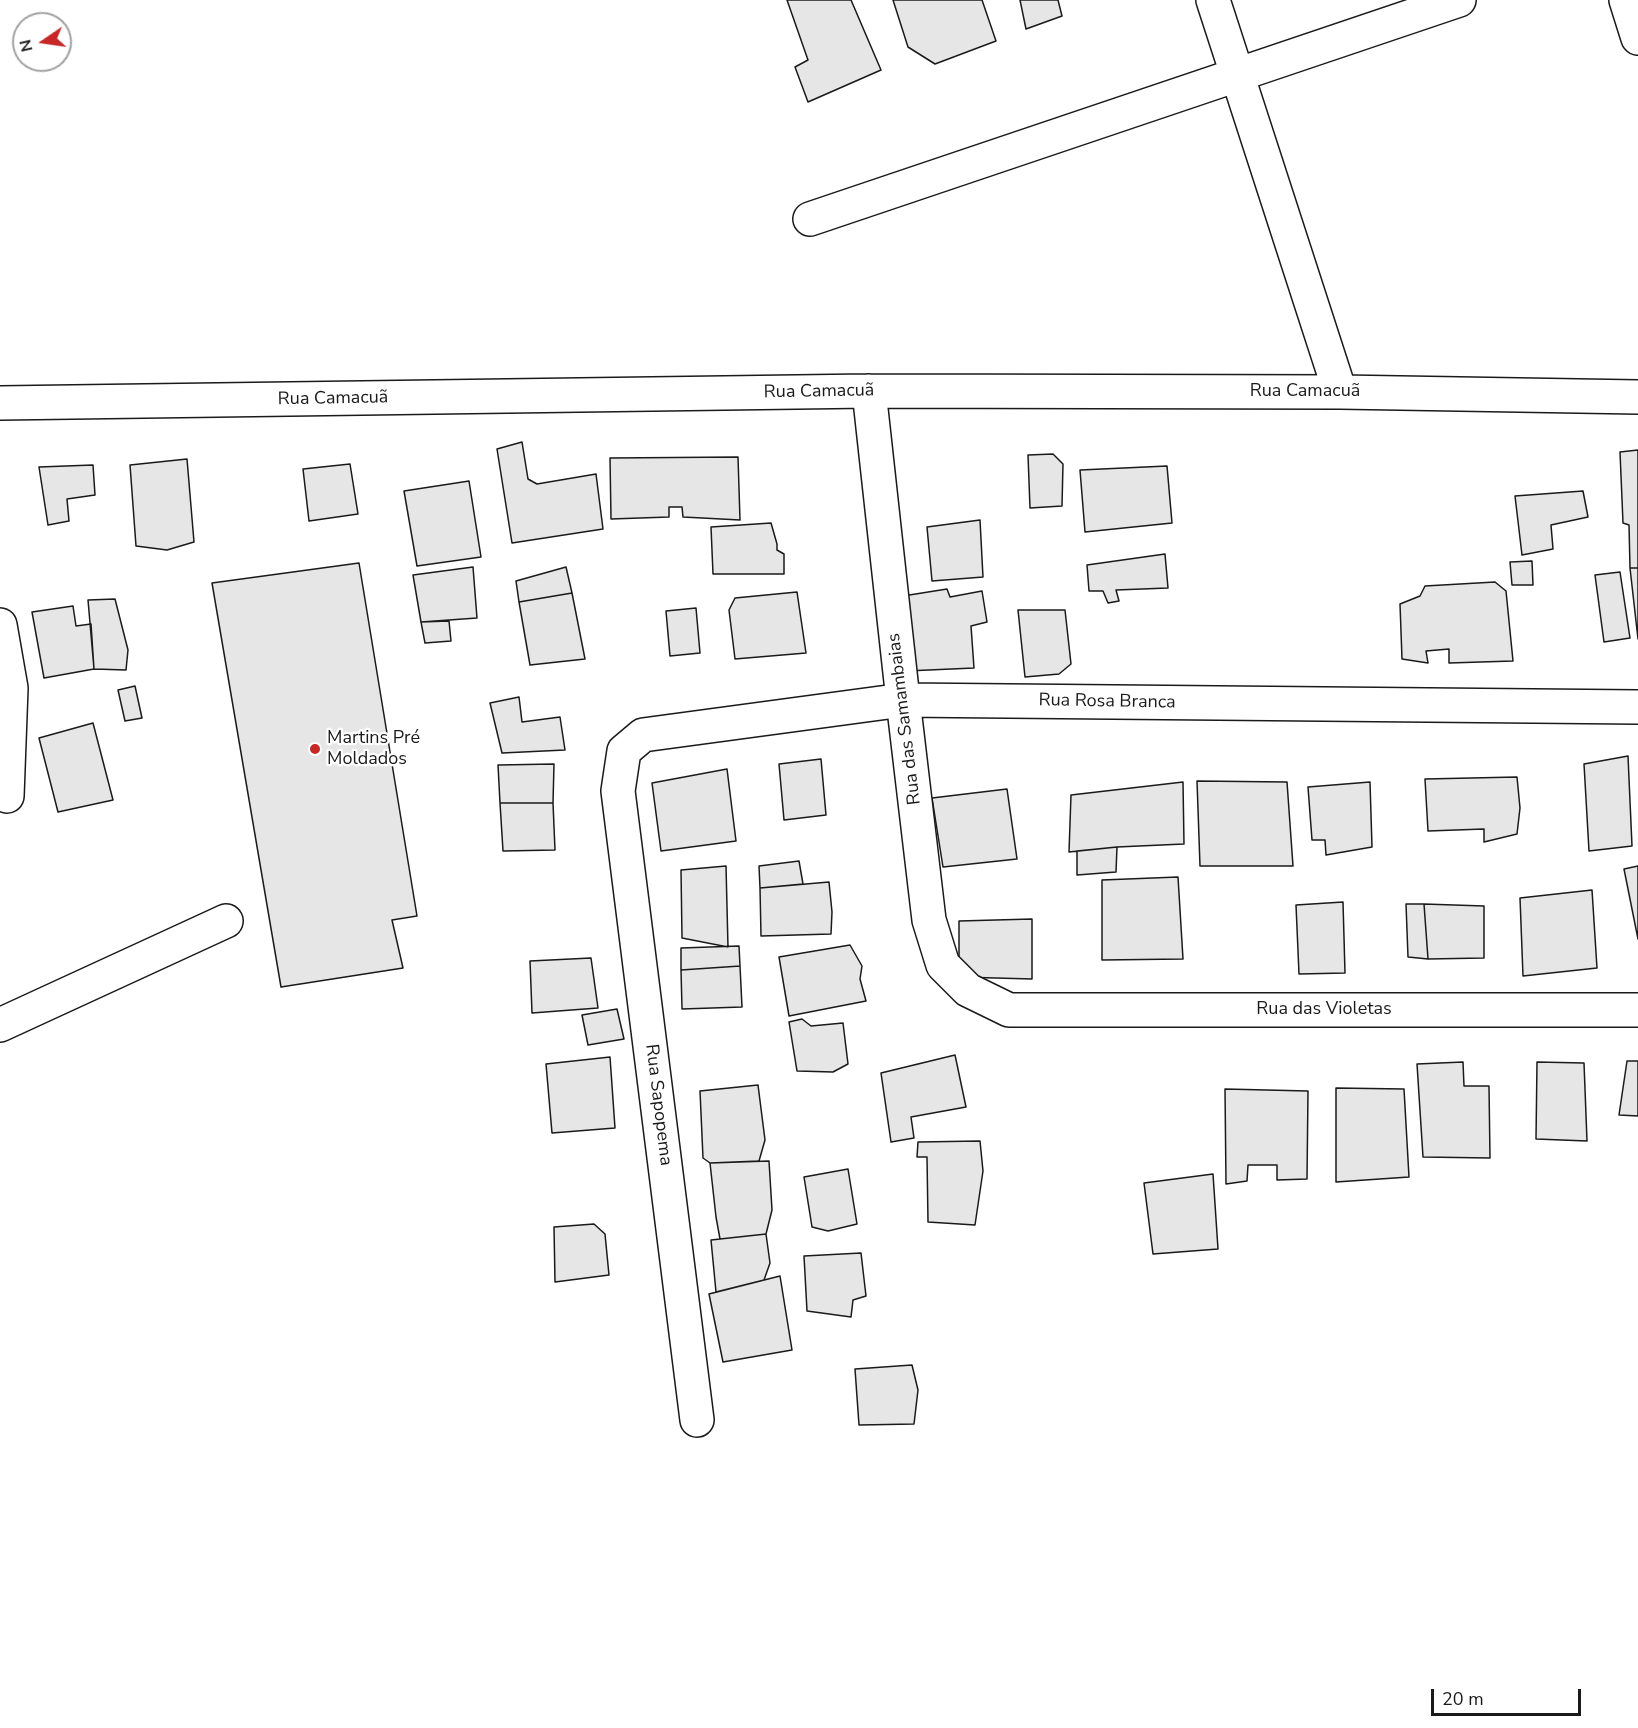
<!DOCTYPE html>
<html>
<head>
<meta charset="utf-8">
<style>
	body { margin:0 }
	#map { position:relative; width:1638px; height:1728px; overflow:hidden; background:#fff; font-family:"Nunito Sans",sans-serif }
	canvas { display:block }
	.north { position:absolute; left:12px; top:12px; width:60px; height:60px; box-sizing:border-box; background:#fff; border:2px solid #a3a3a3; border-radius:50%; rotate:257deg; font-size:16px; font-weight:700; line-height:24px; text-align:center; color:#1a1a1a }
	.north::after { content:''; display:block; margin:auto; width:21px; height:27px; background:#c62828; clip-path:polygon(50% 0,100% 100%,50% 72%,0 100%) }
	.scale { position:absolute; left:1431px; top:1689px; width:150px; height:27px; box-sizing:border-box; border:3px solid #1a1a1a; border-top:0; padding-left:8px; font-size:18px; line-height:21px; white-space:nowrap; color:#1a1a1a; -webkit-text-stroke:4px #fff; paint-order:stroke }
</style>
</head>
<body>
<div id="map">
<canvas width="1638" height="1728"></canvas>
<div class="north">N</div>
<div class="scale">20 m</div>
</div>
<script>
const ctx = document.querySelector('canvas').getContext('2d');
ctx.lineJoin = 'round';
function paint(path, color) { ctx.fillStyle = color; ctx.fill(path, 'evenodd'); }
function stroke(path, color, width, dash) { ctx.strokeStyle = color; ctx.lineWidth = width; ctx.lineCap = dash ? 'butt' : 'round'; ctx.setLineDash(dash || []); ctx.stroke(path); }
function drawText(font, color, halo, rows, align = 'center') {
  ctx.font = font + ' "Nunito Sans",sans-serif'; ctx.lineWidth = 4.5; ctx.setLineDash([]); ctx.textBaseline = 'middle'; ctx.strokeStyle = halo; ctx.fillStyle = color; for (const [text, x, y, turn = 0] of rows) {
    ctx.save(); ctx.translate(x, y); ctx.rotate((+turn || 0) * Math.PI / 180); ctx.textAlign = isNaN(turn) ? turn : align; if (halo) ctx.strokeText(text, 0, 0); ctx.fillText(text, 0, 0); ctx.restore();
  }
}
const building = new Path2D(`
	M787 0H851L881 70 808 102 795 67 808 60Z
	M893 0H982L996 41 935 64 908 47Z
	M1020 0H1058L1062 16 1026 29Z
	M522 442 528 479 537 484 596 474 603 529 512 543 497 449Z
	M1638 450V568H1630L1629 525 1623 523 1620 452Z
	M1053 454 1063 464 1062 506 1030 508 1028 455Z
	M738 457 740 520 683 517 682 507H669V517L611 519 610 458Z
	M187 459 194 542 167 550 136 546 130 465Z
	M350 464 358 514 309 521 303 469Z
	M93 465 95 495 67 499 69 521 48 525 39 467Z
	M1167 466 1172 523 1085 532 1080 470Z
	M469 481 481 557 417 566 404 491Z
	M1583 491 1588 517 1551 525 1553 549 1522 555 1515 496Z
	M980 520 983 577 932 581 927 527Z
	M771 523 777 544V550L784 554V574H713L711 527Z
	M1165 554 1168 588 1116 590 1119 601 1108 603 1103 591H1089L1087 565Z
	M1532 561 1533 585H1512L1510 562Z
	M359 563 417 916 392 920 403 968 281 987 212 583Z
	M473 567 477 618 421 622 413 575Z
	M566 567 572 593 519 602 516 581Z
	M1630 568H1638V639Z
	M1620 572 1630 638 1604 642 1595 575Z
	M1495 582 1506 591 1513 661 1449 663V649L1426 651 1428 663 1402 659 1400 604 1420 596 1425 586Z
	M947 589 950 597 982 591 987 622 971 626 974 668 906 671 903 596Z
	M797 592 806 653 735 659 729 610 735 598Z
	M572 593 585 659 530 665 519 602Z
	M115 599 128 650 126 670 94 669 88 600Z
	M73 606 76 626 91 624 94 669 44 678 32 612Z
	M696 608 700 653 670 656 666 611Z
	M1018 610H1065L1071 664 1059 674 1025 677Z
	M449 621 451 641 425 643 421 622Z
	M135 686 142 718 125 721 118 690Z
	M519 697 522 722 560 717 565 750 502 753 490 703Z
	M93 723 113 800 58 812 39 738Z
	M1628 756 1632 846 1589 851 1584 764Z
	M821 759 826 815 784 820 779 764Z
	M554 764 553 803H500L498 765Z
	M727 769 736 841 661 851 652 783Z
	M1517 777 1520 808 1517 834 1484 842V829L1428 831 1425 779Z
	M1197 781 1287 782 1293 866H1200Z
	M1183 782 1184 844 1117 847 1069 852 1071 795Z
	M1370 782 1372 847 1326 855 1325 840H1312L1308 787Z
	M1007 789 1017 859 943 867 932 798Z
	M500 803H553L555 850 503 851Z
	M1117 847 1116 872 1077 875V851Z
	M799 861 803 884 760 888 759 866Z
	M726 866 728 947 682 938 681 870Z
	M1638 866V939L1624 869Z
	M1178 877 1183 959 1102 960V880Z
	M829 882 832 912 831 934 761 936 760 888Z
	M1592 890 1597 968 1523 976 1520 898Z
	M1343 902 1345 973 1299 974 1296 905Z
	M1406 904H1424L1428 959 1408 957Z
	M1424 904 1484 906V958L1428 959Z
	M1032 919V979L959 977V921Z
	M850 945 862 966 860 979 866 1001 789 1016 779 957Z
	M739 946 740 966 681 970V948Z
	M591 958 598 1008 532 1013 530 961Z
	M740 966 742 1007 682 1009 681 970Z
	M617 1009 624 1039 588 1045 582 1015Z
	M802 1019 811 1026 843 1023 848 1064 833 1072 797 1071 789 1022Z
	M955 1055 966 1107 911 1117 914 1138 891 1142 881 1073Z
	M610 1057 615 1128 552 1133 546 1064Z
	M1627 1061H1638V1116L1619 1115Z
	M1463 1062 1464 1086H1489L1490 1158 1423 1157 1417 1064Z
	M1537 1062 1584 1063 1587 1141 1536 1139Z
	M758 1085 765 1140 759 1161 710 1163 703 1158 700 1091Z
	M1336 1088 1404 1089 1409 1177 1336 1182Z
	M1225 1089 1308 1091 1307 1179 1277 1180V1165H1248L1247 1181 1226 1184Z
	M980 1141 983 1171 975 1225 928 1222 927 1157H917L918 1142Z
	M769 1161 772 1210 766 1234 720 1239 716 1217 710 1163Z
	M848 1169 857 1224 828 1231 812 1227 804 1177Z
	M1213 1174 1218 1249 1153 1254 1144 1183Z
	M594 1224 605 1234 609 1275 555 1282 554 1227Z
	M766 1234 770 1263 764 1280 716 1292 711 1240Z
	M861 1253 866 1296 853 1300 851 1317 807 1311 804 1256Z
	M780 1276 792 1350 723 1362 709 1294Z
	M912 1365 918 1390 914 1424 859 1425 855 1369Z`);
paint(building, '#e6e6e6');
stroke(building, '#1a1a1a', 1.5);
const street = new Path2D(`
	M1213 0 1340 392
	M1626 0 1638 38
	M810 219 1459 0
	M869 391 903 700 929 920 943 965 968 990 1009 1010H1638
	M0 403 869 391 1340 392 1638 397
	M0 625 11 688 7 796
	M0 1025 226 921
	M697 1420 618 791 624 751 643 735 903 700 1638 707`);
stroke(street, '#1a1a1a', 36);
stroke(street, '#fff', 33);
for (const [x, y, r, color] of [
	[315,749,6,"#c62828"]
]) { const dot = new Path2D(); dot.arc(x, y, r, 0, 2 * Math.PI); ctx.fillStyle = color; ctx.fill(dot); stroke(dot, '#fff', 2); }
drawText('18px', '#1a1a1a', '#fff', [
	["Rua Camacuã",819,392,-1],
	["Rua Camacuã",1305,392],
	["Rua Camacuã",333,399,-1],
	["Rua Rosa Branca",1107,702,1],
	["Rua das Samambaias",905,719,-97],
	["Rua das Violetas",1324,1010],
	["Rua Sapopema",658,1105,83]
]);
drawText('18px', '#1a1a1a', '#fff', [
	["Martins Pré",327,739],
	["Moldados",327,760]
], 'left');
</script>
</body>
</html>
